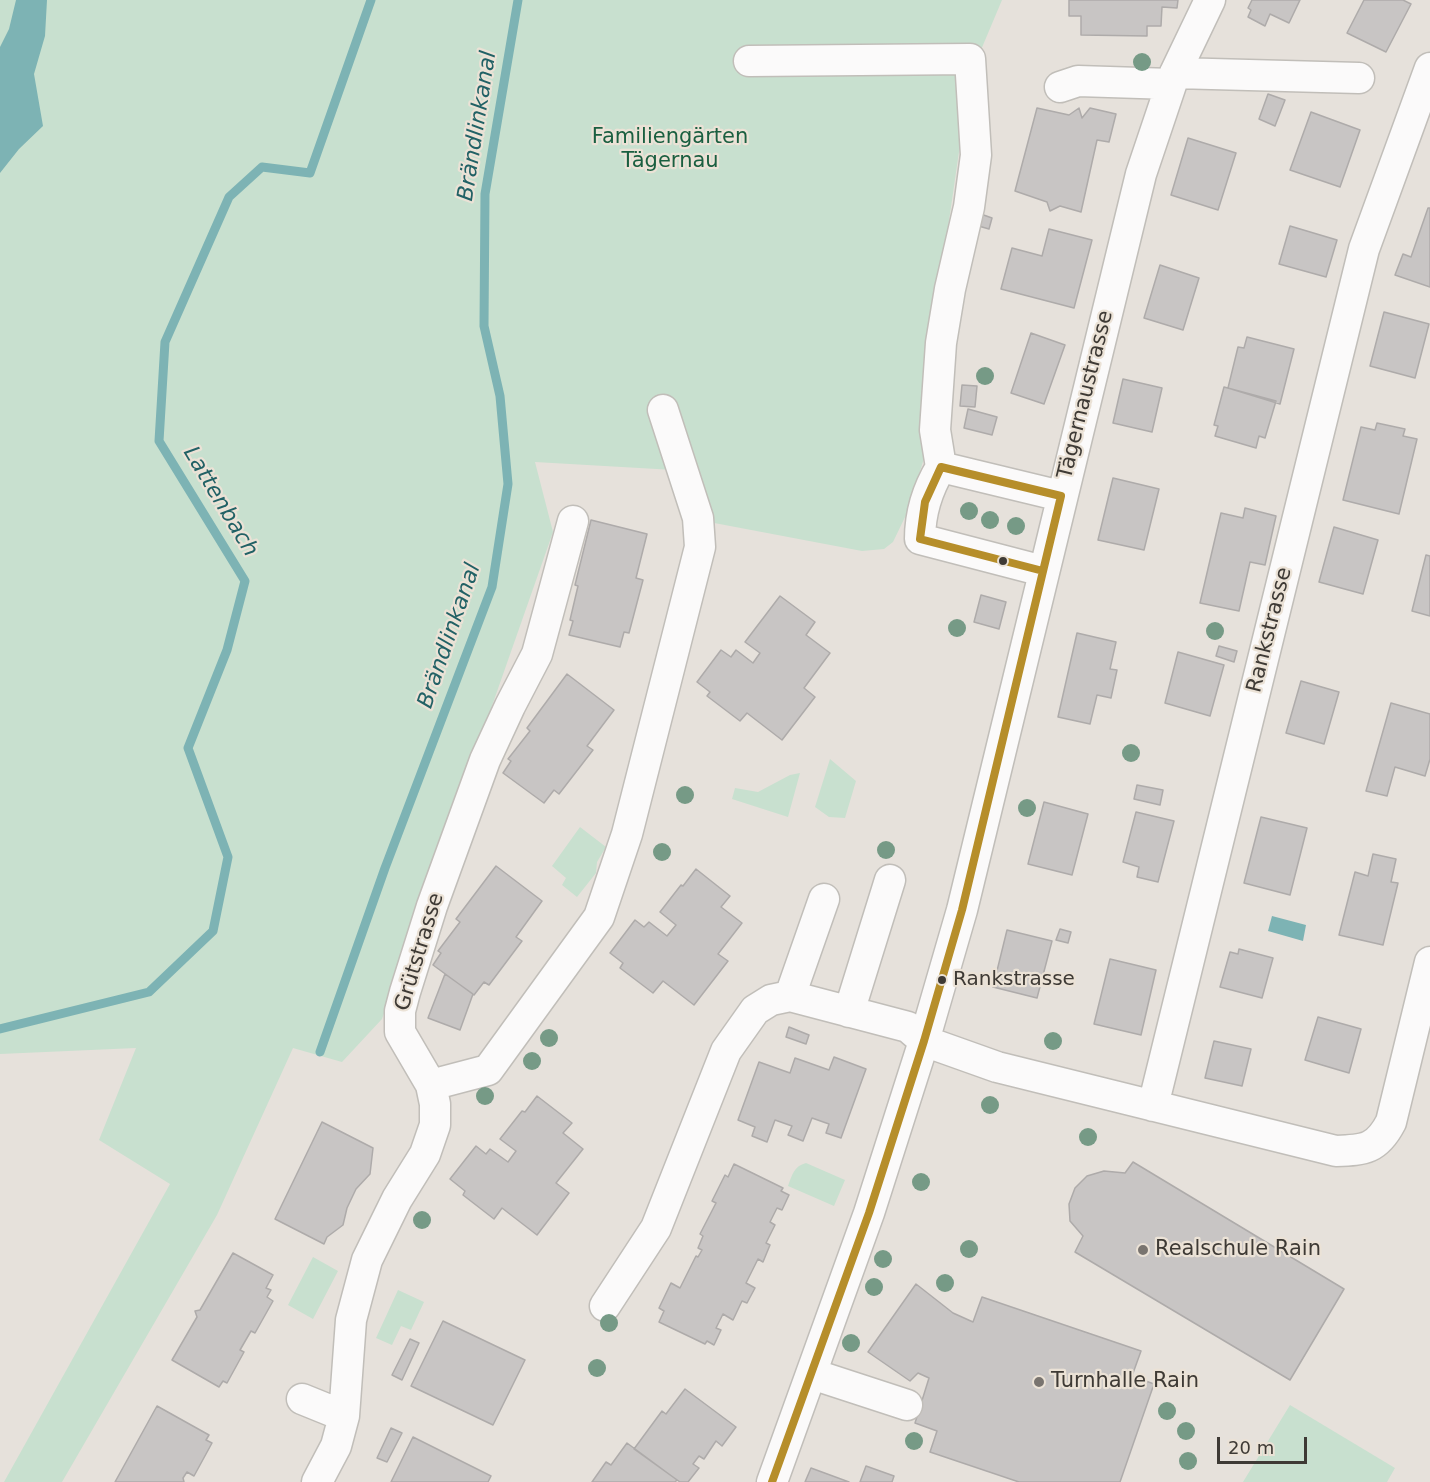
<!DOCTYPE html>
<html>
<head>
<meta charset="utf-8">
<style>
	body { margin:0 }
	#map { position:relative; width:1430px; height:1482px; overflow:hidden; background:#e6e1db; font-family:"DejaVu Sans",sans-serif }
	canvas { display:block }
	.scale { position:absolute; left:1217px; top:1437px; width:90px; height:27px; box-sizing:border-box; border:3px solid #3e3a35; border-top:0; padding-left:8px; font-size:18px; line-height:21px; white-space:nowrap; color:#3e3a35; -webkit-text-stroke:4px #ebe2d6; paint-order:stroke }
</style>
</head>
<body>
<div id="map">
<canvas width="1430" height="1482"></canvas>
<div class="scale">20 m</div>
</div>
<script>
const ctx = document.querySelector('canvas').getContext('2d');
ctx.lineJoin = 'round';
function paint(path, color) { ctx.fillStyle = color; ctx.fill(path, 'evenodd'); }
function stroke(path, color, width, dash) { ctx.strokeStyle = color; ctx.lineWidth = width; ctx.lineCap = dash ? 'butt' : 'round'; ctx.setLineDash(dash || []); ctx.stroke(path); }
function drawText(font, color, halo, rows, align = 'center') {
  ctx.font = font + ' "DejaVu Sans",sans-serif'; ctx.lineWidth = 4.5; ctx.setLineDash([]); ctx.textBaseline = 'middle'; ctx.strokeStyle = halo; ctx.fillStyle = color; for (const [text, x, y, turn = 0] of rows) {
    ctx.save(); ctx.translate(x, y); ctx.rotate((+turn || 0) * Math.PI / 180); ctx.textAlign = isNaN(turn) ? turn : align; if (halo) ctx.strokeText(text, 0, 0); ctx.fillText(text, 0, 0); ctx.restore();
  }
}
paint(new Path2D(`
	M0 0H1002L970 76 943 262 928 446 906 515 893 542 884 549 862 551 709 522 674 470 535 462 553 532 382 1019 342 1062 293 1048 217 1215 62 1482H4L170 1184 99 1140 136 1048 0 1054Z
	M830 759 856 781 845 818 829 817 815 807Z
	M800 773 788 817 732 799 735 788 758 792 790 775Z
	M580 827 606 847 597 862 596 873 577 897 562 885 566 878 552 866Z
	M806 1163 845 1180 834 1206 788 1186C792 1175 794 1166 806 1163Z
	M313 1257 338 1271 313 1319 288 1305Z
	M398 1290 424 1302 411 1330 401 1326 392 1345 376 1338Z
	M1290 1405 1395 1468 1387 1482H1243Z`), '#c8e0cf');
paint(new Path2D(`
	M16 0H47L45 36 34 74 43 126 19 149 0 173V47L9 29Z
	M1272 916 1306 925 1303 941 1268 931Z`), '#7db3b4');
stroke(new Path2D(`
	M0 1029 149 992 213 931 228 857 188 748 227 650 245 581 159 441 165 342 229 197 262 167 310 173 371 0
	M320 1052 385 868 492 587 508 484 500 396 484 326 485 194 518 0`), '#7db3b4', 9);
const building = new Path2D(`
	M1069 0H1178L1177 8 1162 7 1161 26H1147V36L1081 35V16H1069Z
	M1252 0H1300L1289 23 1270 14 1265 26 1248 17 1251 10 1248 8Z
	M1364 0H1403L1411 4 1386 52 1347 33Z
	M1268 94 1285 100 1275 126 1259 119Z
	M1037 108 1069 115 1079 108 1082 118 1090 108 1116 114 1109 142 1097 140 1081 212 1060 206 1050 211 1047 202 1015 191Z
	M1311 112 1360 130 1340 187 1290 170Z
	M1188 138 1236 153 1218 210 1171 195Z
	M1428 208H1430V287L1395 275 1403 254 1411 257Z
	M978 213 992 218 989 229 975 225Z
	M1290 226 1337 240 1326 277 1279 264Z
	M1049 229 1092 240 1074 308 1001 289 1012 248 1042 256Z
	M1160 265 1199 278 1183 330 1144 318Z
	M1384 312 1429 324 1415 378 1370 366Z
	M1031 333 1065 345 1044 404 1011 393Z
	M1247 337 1294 349 1280 404 1228 388 1238 347 1244 348Z
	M1123 379 1162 388 1152 432 1113 423Z
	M962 385 977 386 975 407 960 406Z
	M1224 387 1276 401 1265 438 1259 436 1256 448 1215 436 1218 426 1214 425Z
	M968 409 997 417 992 435 964 428Z
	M1377 423 1405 429 1403 436 1417 439 1399 514 1343 500 1361 427 1375 430Z
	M1113 478 1159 489 1144 550 1098 540Z
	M1245 508 1276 516 1265 565 1250 562 1239 611 1200 603 1221 513 1243 518Z
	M591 520 647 534 636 578 643 580 629 633 624 632 620 647 569 635 573 621 570 620 578 586 575 585Z
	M1334 527 1378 540 1363 594 1319 582Z
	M1426 555 1430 556V616L1412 611Z
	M981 595 1006 602 999 629 974 622Z
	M780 596 815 622 806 635 830 653 804 688 815 697 782 740 747 713 740 721 707 696 710 692 697 682 721 650 731 657 736 650 753 663 760 653 745 642Z
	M1077 633 1116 642 1110 669 1117 670 1111 698 1097 695 1090 724 1058 717Z
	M1219 646 1237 651 1234 662 1216 656Z
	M1178 652 1224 665 1210 716 1165 703Z
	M567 674 614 710 587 746 593 750 559 794 554 790 544 803 503 773 511 761 508 759 530 731 527 728Z
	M1301 681 1339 692 1324 744 1286 733Z
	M1391 703 1430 714V759L1425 776 1395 767 1387 796 1366 791Z
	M1137 785 1163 790 1160 805 1134 799Z
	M1044 802 1088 814 1072 875 1028 864Z
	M1136 812 1174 821 1158 882 1137 877 1139 867 1123 862Z
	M1261 817 1307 828 1290 895 1244 883Z
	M1373 854 1396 859 1391 882 1398 883 1383 945 1339 935 1355 872 1368 876Z
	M496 866 542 901 516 937 522 941 489 985 484 982 474 995 433 965 441 953 438 951 460 922 456 919Z
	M696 869 730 896 721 907 742 923 718 954 728 961 694 1005 663 981 653 993 620 968 623 963 610 953 635 920 644 927 649 922 667 936 676 925 660 912 681 885 683 886Z
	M1060 929 1071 932 1068 943 1056 940Z
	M1007 930 1052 941 1037 998 993 987Z
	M1239 949 1273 958 1262 998 1220 987 1230 952 1238 954Z
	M1110 959 1156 970 1141 1035 1094 1024Z
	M445 974 473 994 460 1030 428 1018Z
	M1318 1017 1361 1029 1349 1073 1305 1060Z
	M789 1027 809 1035 806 1044 786 1037Z
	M1214 1041 1251 1049 1242 1086 1205 1078Z
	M834 1057 866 1069 841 1138 826 1133 829 1124 812 1118 803 1141 788 1135 792 1126 775 1120 767 1142 752 1136 755 1127 738 1120 759 1062 790 1073 795 1058 829 1070Z
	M537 1096 572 1123 563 1133 583 1149 556 1183 569 1193 537 1235 502 1208 494 1219 463 1195 465 1191 450 1179 476 1146 486 1154 490 1149 508 1162 516 1151 500 1139 522 1111 525 1112Z
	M322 1122 373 1148 370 1174 356 1189 347 1208 343 1225 327 1237 324 1244 275 1219Z
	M1133 1162 1344 1289 1290 1380 1075 1252 1083 1236 1070 1221 1069 1204 1075 1188 1087 1176 1104 1171 1125 1173Z
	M734 1164 783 1188 781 1191 789 1195 782 1210 777 1208 770 1222 775 1225 766 1243 770 1245 763 1262 758 1259 746 1283 755 1288 747 1303 742 1301 733 1320 723 1314 716 1328 721 1330 714 1345 707 1341 705 1344 659 1322 664 1311 659 1308 671 1283 680 1288 696 1256 698 1257 702 1250 698 1248 703 1236 700 1234 716 1203 712 1201 725 1175 728 1177Z
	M233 1253 273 1275 266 1288 271 1290 267 1297 273 1301 255 1333 251 1331 240 1350 244 1352 227 1383 223 1381 219 1387 172 1360 197 1317 195 1311 200 1310Z
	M916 1284 953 1313 973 1322 982 1297 1141 1351 1132 1376 1154 1384 1120 1482H1019L930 1452 937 1431 915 1423 929 1378 918 1373 910 1381 868 1352Z
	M443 1321 525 1360 493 1425 411 1386Z
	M410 1339 419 1343 402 1380 392 1375Z
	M685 1389 736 1427 722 1446 716 1441 704 1459 699 1456 693 1464 699 1468 688 1482H680L634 1449 662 1411 666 1414Z
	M157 1406 209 1435 206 1440 212 1443 194 1476 187 1472 183 1478 184 1482H115Z
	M391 1428 402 1433 387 1462 377 1458Z
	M413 1437 491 1476 488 1482H391Z
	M627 1443 677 1480 675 1482H592L606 1462 611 1465Z
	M866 1466 894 1476 892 1482H860Z
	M811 1468 849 1482H805Z`);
paint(building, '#c8c5c4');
stroke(building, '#aeabaa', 1.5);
const minor = new Path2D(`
	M749 61 970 59 976 155 969 207 950 289 941 343 935 430 941 467
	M1175 73 1359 78
	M1060 87 1078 81 1171 84
	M1043 571 920 539C920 513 927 490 941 467L1061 496
	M790 996 824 899
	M849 1012 890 880
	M431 1085 488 1070 599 917 627 834 700 547 698 518 663 410
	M1153 1106 1364 249 1430 68
	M605 1306 656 1228 726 1051 755 1010 771 1000 790 996 908 1027 924 1041 997 1067 1336 1151C1365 1150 1377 1149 1391 1122L1430 962
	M812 1374 907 1405
	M302 1399 344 1416
	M317 1482 336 1446 344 1416 351 1320 367 1260 397 1199 425 1154 435 1125V1104L431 1085 400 1032V1011L405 992 432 906 485 760 510 706 537 654 573 521
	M772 1482 869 1213 924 1041 962 910 1141 174 1175 73 1210 0`);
stroke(minor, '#c1beb9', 33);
stroke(minor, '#fbfafa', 30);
stroke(new Path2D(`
	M772 1482 869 1213 924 1041 962 910 1061 496 941 467 925 502 920 539 1043 571`), '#b68e2a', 8);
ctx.fillStyle = '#769a86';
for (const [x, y] of [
	[1142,62],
	[985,376],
	[969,511],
	[990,520],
	[1016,526],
	[957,628],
	[1215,631],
	[1131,753],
	[685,795],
	[1027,808],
	[886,850],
	[662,852],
	[549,1038],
	[1053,1041],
	[532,1061],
	[485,1096],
	[990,1105],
	[1088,1137],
	[921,1182],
	[422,1220],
	[969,1249],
	[883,1259],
	[945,1283],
	[874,1287],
	[609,1323],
	[851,1343],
	[597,1368],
	[1167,1411],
	[1186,1431],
	[914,1441],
	[1188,1461]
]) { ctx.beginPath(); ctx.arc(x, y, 9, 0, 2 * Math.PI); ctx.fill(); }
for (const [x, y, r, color] of [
	[1003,561,5,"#3e3a35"],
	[942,980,5,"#3e3a35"],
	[1143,1250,6,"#79746f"],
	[1039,1382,6,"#79746f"]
]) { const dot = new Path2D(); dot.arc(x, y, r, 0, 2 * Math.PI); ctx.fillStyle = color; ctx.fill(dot); stroke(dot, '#ebe2d6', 2); }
drawText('20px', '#3e3a35', '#ebe2d6', [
	["Rankstrasse",953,980]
], 'left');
drawText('21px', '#1a5f40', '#ebe2d6', [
	["Familiengärten",670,138],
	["Tägernau",670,162]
]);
drawText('21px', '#3e3a35', '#ebe2d6', [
	["Tägernaustrasse",1086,395,-76],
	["Rankstrasse",1270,630,-76],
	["Grütstrasse",420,952,-73]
]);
drawText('21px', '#3e3a35', '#ebe2d6', [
	["Realschule Rain",1155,1250],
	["Turnhalle Rain",1051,1382]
], 'left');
drawText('italic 22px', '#216165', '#ebe2d6', [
	["Brändlinkanal",478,126,-81],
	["Lattenbach",220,502,59],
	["Brändlinkanal",450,636,-71]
]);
</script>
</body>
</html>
